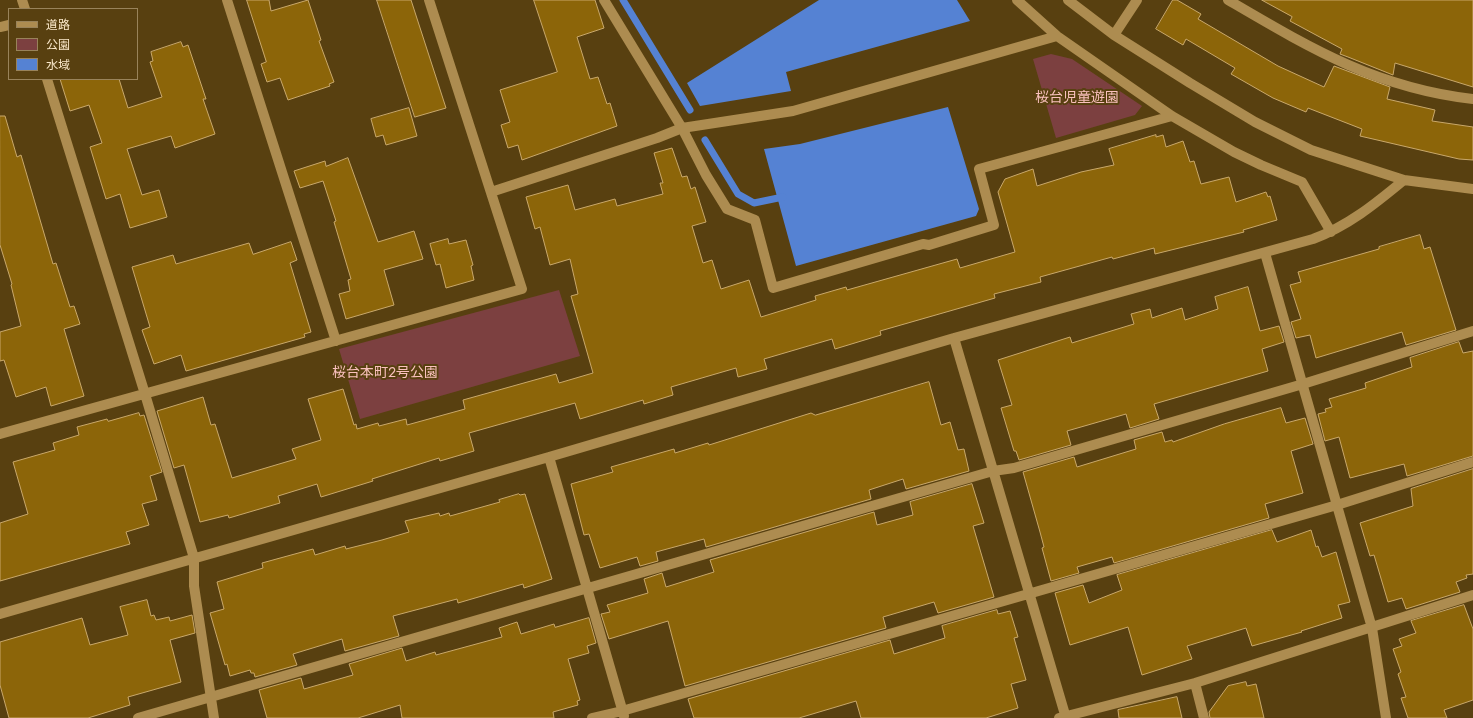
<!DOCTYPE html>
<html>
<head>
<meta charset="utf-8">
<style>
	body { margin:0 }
	#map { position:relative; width:1473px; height:718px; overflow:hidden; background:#584010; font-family:Jost,"Noto Sans JP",sans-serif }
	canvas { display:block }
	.legend { position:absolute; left:8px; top:8px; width:130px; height:72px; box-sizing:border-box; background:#584010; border:1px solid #99835a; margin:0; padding:5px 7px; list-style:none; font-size:12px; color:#fae8ca }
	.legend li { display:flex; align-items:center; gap:8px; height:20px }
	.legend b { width:20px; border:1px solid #99835a }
</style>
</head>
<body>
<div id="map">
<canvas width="1473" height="718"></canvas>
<ul class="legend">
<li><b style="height:5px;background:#ad8c50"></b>道路</li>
<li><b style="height:11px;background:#7c4040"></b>公園</li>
<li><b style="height:11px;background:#5582d3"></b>水域</li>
</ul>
</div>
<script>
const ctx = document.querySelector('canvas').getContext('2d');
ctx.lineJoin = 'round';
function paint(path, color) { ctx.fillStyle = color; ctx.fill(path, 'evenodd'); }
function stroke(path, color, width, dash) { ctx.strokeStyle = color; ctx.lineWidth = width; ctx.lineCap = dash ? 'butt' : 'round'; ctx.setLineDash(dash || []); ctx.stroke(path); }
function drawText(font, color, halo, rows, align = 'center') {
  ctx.font = font + ' Jost,"Noto Sans JP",sans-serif'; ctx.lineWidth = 4; ctx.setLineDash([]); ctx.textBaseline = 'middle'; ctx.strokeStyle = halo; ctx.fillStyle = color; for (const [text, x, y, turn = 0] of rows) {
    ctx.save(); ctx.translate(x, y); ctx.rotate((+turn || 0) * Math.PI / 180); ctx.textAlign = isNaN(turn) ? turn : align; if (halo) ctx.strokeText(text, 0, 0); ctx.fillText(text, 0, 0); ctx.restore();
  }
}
paint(new Path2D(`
	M1051 54 1072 59 1142 106 1135 115 1056 138 1033 59Z
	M559 290 580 356 360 419 339 349Z`), '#7c4040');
paint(new Path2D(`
	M819 0H957L970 21 786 72 791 91 700 106 687 83Z
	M948 107 979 209 976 216 796 266 764 149 800 144Z`), '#5582d3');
stroke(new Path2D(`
	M623 0 690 110
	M705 140 738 194 754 203 783 197`), '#5582d3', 7);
const building = new Path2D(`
	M247 0H269L271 11 308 0 321 40 319 41 334 82 329 84 330 86 288 100 280 78 267 82 261 64 266 62Z
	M377 0H411L446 108 415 117Z
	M534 0H595L604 28 577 37 590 79 598 77 607 104 610 103 617 126 522 160 518 145 508 148 501 125 510 122 500 90 557 72Z
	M1173 0H1177L1201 14 1198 19 1278 66 1324 87 1334 66 1390 87 1387 99 1435 110 1432 121 1473 127V160L1459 159 1360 136 1362 129 1308 108 1306 112 1273 98 1231 74 1235 68 1186 39 1183 45 1156 29Z
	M1262 0H1473V87L1395 63 1393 75 1348 57 1340 54 1342 49 1290 21 1292 17Z
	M181 42 183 47 188 45 206 99H203L215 134 175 148 171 136 127 149 142 195 159 190 167 217 130 228 120 194 106 199 90 147 102 143 89 105 70 111 60 79H119L128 108 162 97 150 62 153 61 151 52Z
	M409 108 417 136 386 145 383 135 376 137 371 119Z
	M0 116H5L17 157 21 155 53 264 56 263 70 307 74 306 80 324 64 329 84 396 51 406 46 387 16 397 4 360 0 361V332L21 326 11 285 12 284 0 245Z
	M1156 135V137L1163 135 1166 147 1183 141 1190 162 1194 161 1201 184 1229 177 1236 202 1266 192 1268 197 1270 196 1277 220 1243 230 1244 232 1155 254 1154 248 1113 259 1112 257 1040 277 1041 282 994 294 995 298 880 331 881 335 835 349 832 339 764 359 767 369 738 377 736 368 671 387 673 395 644 404 643 400 580 419 575 403 469 433 474 451 440 461 439 458 372 479 373 481 321 497 317 484 278 496 280 503 229 518 228 515 200 522 184 465 174 468 157 411 203 397 211 425 215 424 232 478 296 459 292 449 321 440 308 399 343 389 354 425 356 424 357 429 378 423 379 426 406 419 407 425 465 409 463 400 556 374 559 383 593 373 571 296 578 294 570 259 550 265 540 227 535 229 526 197 568 185 575 210 615 199 617 206 663 194 660 183H663L654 153 672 148 682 177 687 176 691 189 695 187 706 222 692 226 703 263 712 260 721 289 749 280 761 317 816 300 815 296 846 287 847 290 957 259 960 268 1015 252 998 192 1005 179 1033 169 1037 186 1081 172 1114 165 1109 149Z
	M348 158 378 242 414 231 423 259 384 270 394 305 346 319 339 294 350 291 348 280 351 279 334 222 336 221 323 181 300 188 294 171 325 161 326 166Z
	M1420 235 1424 249 1430 247 1456 330 1406 345 1402 332 1316 358 1310 335 1296 338 1291 322 1301 319 1290 285 1301 282 1298 272 1379 249V247Z
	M448 239 449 244 466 240 473 265 471 266 474 280 446 288 440 264 436 265 430 244Z
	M291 242 297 260 290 263 311 332 304 334 305 337 186 371 181 355 154 364 142 330 150 327 132 267 173 255 176 264 249 243 253 254Z
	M1248 287 1260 331 1279 326 1284 342 1262 349 1268 371 1154 404 1159 419 1130 428 1126 414 1067 431 1071 445 1019 460 1016 451H1014L1001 408 1012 405 998 360 1070 337 1072 343 1075 342 1134 324 1131 314 1150 309 1152 318 1182 308 1185 320 1218 309 1215 297Z
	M1459 342 1463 353 1473 351V456L1407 476 1404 464 1350 478 1339 437 1325 441 1318 414 1326 412 1325 409 1332 407 1329 399 1366 388 1365 383 1412 367 1410 358Z
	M929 382 941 425 950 422 958 450 964 449 969 471 906 489 903 479 869 490 871 499 706 547 704 539 656 552 658 561 640 566 637 557 600 568 589 534 584 535 571 484 613 472 611 467 674 449 675 453 708 443 709 445 811 413 815 415Z
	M1281 408 1286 423 1305 418 1313 444 1291 451 1303 493 1265 504 1269 518 1114 563 1112 557 1077 567 1079 573 1051 581 1042 548 1044 547 1040 532 1023 472 1074 457 1077 467 1136 449 1134 440 1162 432 1165 442 1172 440 1173 442 1224 424Z
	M139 413 140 416 144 415 162 472 150 476 157 500 142 504 149 525 126 532 130 544 0 581V523L28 514 13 462 55 450 53 443 79 435 77 427 107 419 108 421Z
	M1473 469V574L1466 575 1467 578 1456 582 1460 592 1406 609 1402 598 1388 602 1374 555 1370 556 1360 523 1413 506 1411 489Z
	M972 484 984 523 973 526 994 597 938 613 934 602 883 617 886 628 685 686 668 621 609 639 601 614 610 612 607 605 648 593 644 579 662 573 666 587 714 572 710 560 874 512 877 525 913 515 910 502Z
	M519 494 520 495 525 494 552 579 524 588 523 584 458 603 457 599 393 616 399 636 345 651 342 639 293 654 297 665 255 677 254 673H251L250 670 230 676 227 664 225 665 210 613 224 609 217 582 263 568 262 563 313 549 315 555 345 546 346 549 382 540 409 532 405 521 439 513 440 516 449 513 450 516 500 502 499 500Z
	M1272 530 1277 542 1311 530 1316 547 1318 546 1322 557 1336 552 1350 602 1338 605 1342 618 1301 631 1302 632 1252 646 1246 628 1187 646 1192 659 1142 675 1128 627 1070 645 1055 593 1083 585 1089 603 1122 590 1117 575Z
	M147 600 151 616 154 615 156 620 169 617 170 621 192 615 195 633 170 640 181 682 128 697 130 705 88 718H9L0 685V642L82 618 90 645 128 635 120 607Z
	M1464 605 1473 629V700L1444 710 1447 718H1408L1401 698 1406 697 1398 674 1401 672 1393 649 1402 646 1399 639 1416 633 1411 621Z
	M997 610 998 614 1010 611 1018 637 1014 638 1026 680 1011 684 1018 708 986 718H861L856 701 799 718H694L688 699 890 640 894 654 945 638 942 626Z
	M589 618 596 643 587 646 589 653 568 659 580 700 577 701 578 705 553 712 554 718H402L400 705 358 718H267L259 690 301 678 304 689 353 675 349 664 402 648 406 661 435 652 436 655 502 637 499 628 517 622 521 634 554 624 555 627Z
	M1246 682 1247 686 1256 684 1264 718H1210L1209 712 1228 686Z
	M1177 697 1182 718H1119L1118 710Z`);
paint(building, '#8c6509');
stroke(building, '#c9a86b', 1);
stroke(new Path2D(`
	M22 0 25 9
	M227 0 336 341
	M604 0 682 128 706 175 727 209 755 220 773 288 923 244 929 245 994 225 979 169 1172 116
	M1017 0 1057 36 1172 116 1234 152 1261 165 1302 182 1331 232
	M1068 0 1114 35 1190 83 1255 122 1311 150 1404 180 1473 189
	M1228 0C1310 48 1376 88 1473 99
	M0 27 9 25
	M1114 35 1137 0
	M47 79 145 394 194 558V586L214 718
	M491 192 657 138 682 128 793 111 1057 36
	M1265 253 1372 628 1386 718
	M954 338 1066 718
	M0 434 522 289 429 0
	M549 457 624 716
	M0 614 549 457 954 338 1313 239C1348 226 1375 204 1404 180
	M1195 683 1204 718
	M138 718 993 471 1014 468 1303 384 1473 331
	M592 718 622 711 1337 505 1473 462
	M1059 718 1195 683 1473 595`), '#ad8c50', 10);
drawText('14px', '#fac1be', '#584010', [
	["桜台児童遊園",1077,99],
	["桜台本町２号公園",385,374]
]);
</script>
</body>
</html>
